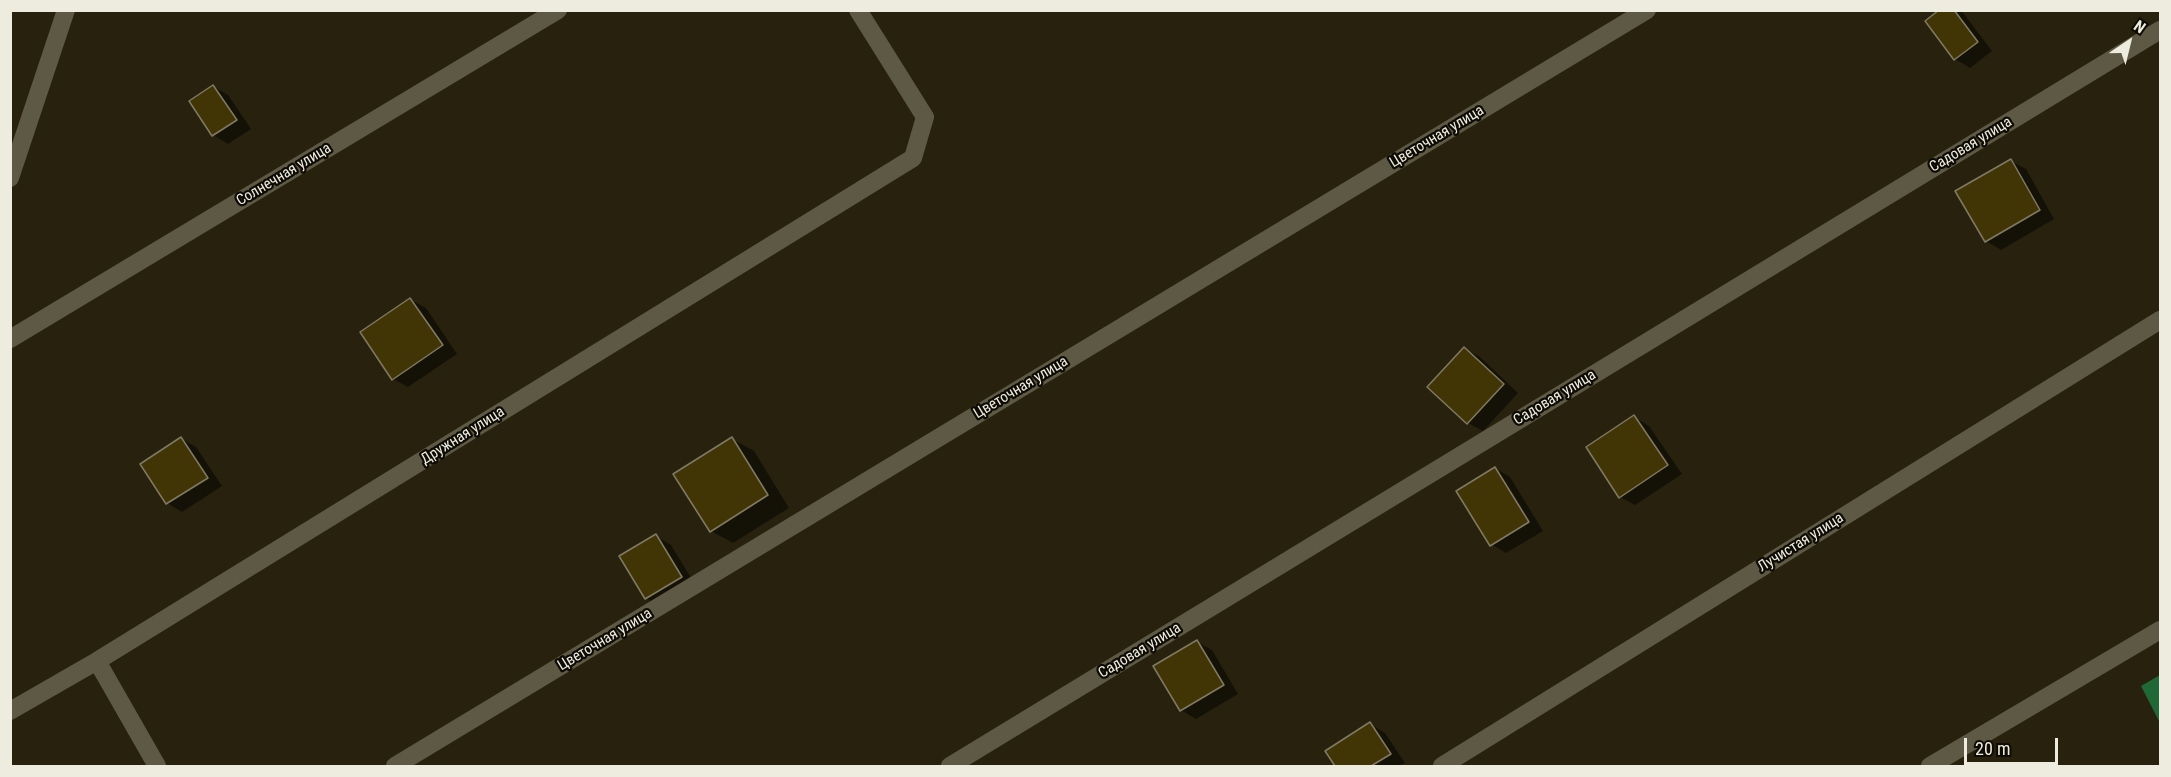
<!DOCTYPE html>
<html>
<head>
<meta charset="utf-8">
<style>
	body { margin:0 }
	#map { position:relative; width:2171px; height:777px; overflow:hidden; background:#27210e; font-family:"Roboto Condensed",sans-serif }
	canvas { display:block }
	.frame { position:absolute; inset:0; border:12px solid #eeebdf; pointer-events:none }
	.north { position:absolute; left:2099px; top:12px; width:60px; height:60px; -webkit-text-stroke:4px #0d0b04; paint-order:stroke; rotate:35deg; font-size:16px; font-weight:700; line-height:24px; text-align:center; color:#eeebdf }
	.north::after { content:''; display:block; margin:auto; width:21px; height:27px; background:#eeebdf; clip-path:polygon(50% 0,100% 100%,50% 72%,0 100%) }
	.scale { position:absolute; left:1964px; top:738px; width:94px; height:27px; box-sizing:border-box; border:3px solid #eeebdf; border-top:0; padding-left:8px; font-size:18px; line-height:21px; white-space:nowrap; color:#eeebdf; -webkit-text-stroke:4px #0d0b04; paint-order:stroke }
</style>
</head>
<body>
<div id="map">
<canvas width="2171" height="777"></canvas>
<div class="frame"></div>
<div class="north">N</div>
<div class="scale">20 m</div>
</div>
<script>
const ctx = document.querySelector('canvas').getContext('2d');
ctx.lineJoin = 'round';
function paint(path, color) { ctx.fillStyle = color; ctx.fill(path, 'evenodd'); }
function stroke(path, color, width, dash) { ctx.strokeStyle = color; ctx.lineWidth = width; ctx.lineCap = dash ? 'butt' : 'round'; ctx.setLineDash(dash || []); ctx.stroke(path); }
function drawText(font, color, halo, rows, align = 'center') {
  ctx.font = font + ' "Roboto Condensed",sans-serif'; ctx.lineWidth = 4.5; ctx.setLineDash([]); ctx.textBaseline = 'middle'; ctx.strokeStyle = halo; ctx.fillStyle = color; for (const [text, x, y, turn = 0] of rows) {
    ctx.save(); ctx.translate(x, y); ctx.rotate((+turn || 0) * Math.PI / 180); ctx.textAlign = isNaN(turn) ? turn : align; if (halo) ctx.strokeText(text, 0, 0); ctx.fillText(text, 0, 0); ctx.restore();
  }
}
paint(new Path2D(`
	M2160 675V723L2141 686Z`), '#206836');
paint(new Path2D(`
	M1941 10H1959L1964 14 1992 51 1970 68 1955 59Z
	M213 86 228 95 251 129 228 144 213 135Z
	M2011 161 2026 169 2054 219 2001 250 1986 241Z
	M411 300 426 308 457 354 408 387 393 379Z
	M1465 349 1480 357 1518 393 1483 431 1468 423Z
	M1634 417 1649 426 1682 474 1635 505 1620 497Z
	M182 439 196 447 222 486 182 512 167 503Z
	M732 439 754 451 789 508 733 543 711 531Z
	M1495 468 1510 477 1543 531 1506 553 1491 544Z
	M656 536 671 545 696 586 661 607 646 598 621 557Z
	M1197 642 1212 650 1238 694 1196 719 1181 710Z
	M1370 724 1385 733 1405 763 1398 766H1336L1327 752Z`), '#0007');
const building = new Path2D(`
	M1939 10H1954L1978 42 1954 60 1925 21Z
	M213 85 237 120 212 136 189 101Z
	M2011 159 2040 210 1985 242 1955 191Z
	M410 298 443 345 392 380 360 332Z
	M1464 347 1504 384 1467 424 1427 387Z
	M1634 415 1668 465 1619 498 1586 447Z
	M181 437 208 478 166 504 140 464Z
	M732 437 768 495 710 532 673 474Z
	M1495 467 1529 522 1490 546 1456 491Z
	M656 534 682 577 645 599 619 556Z
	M1197 640 1224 685 1180 711 1153 666Z
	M1370 722 1391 754 1371 766H1335L1325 751Z`);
paint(building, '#413506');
stroke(building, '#807a64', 1.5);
stroke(new Path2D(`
	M10 178 66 10
	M10 339 558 10
	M97 661 157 766
	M10 711 97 661 913 158 925 117 858 10
	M395 766 1647 10
	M950 766 2160 30
	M1442 766 2160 320
	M1930 766 2160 630`), '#5e5944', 18);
drawText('15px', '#eeebdf', '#0d0b04', [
	["Цветочная улица",1437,137,-31],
	["Садовая улица",1971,145,-31],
	["Солнечная улица",284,175,-31],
	["Цветочная улица",1021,388,-31],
	["Садовая улица",1555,398,-31],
	["Дружная улица",463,436,-32],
	["Лучистая улица",1801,543,-32],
	["Цветочная улица",605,640,-31],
	["Садовая улица",1140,651,-31]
]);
</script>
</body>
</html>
